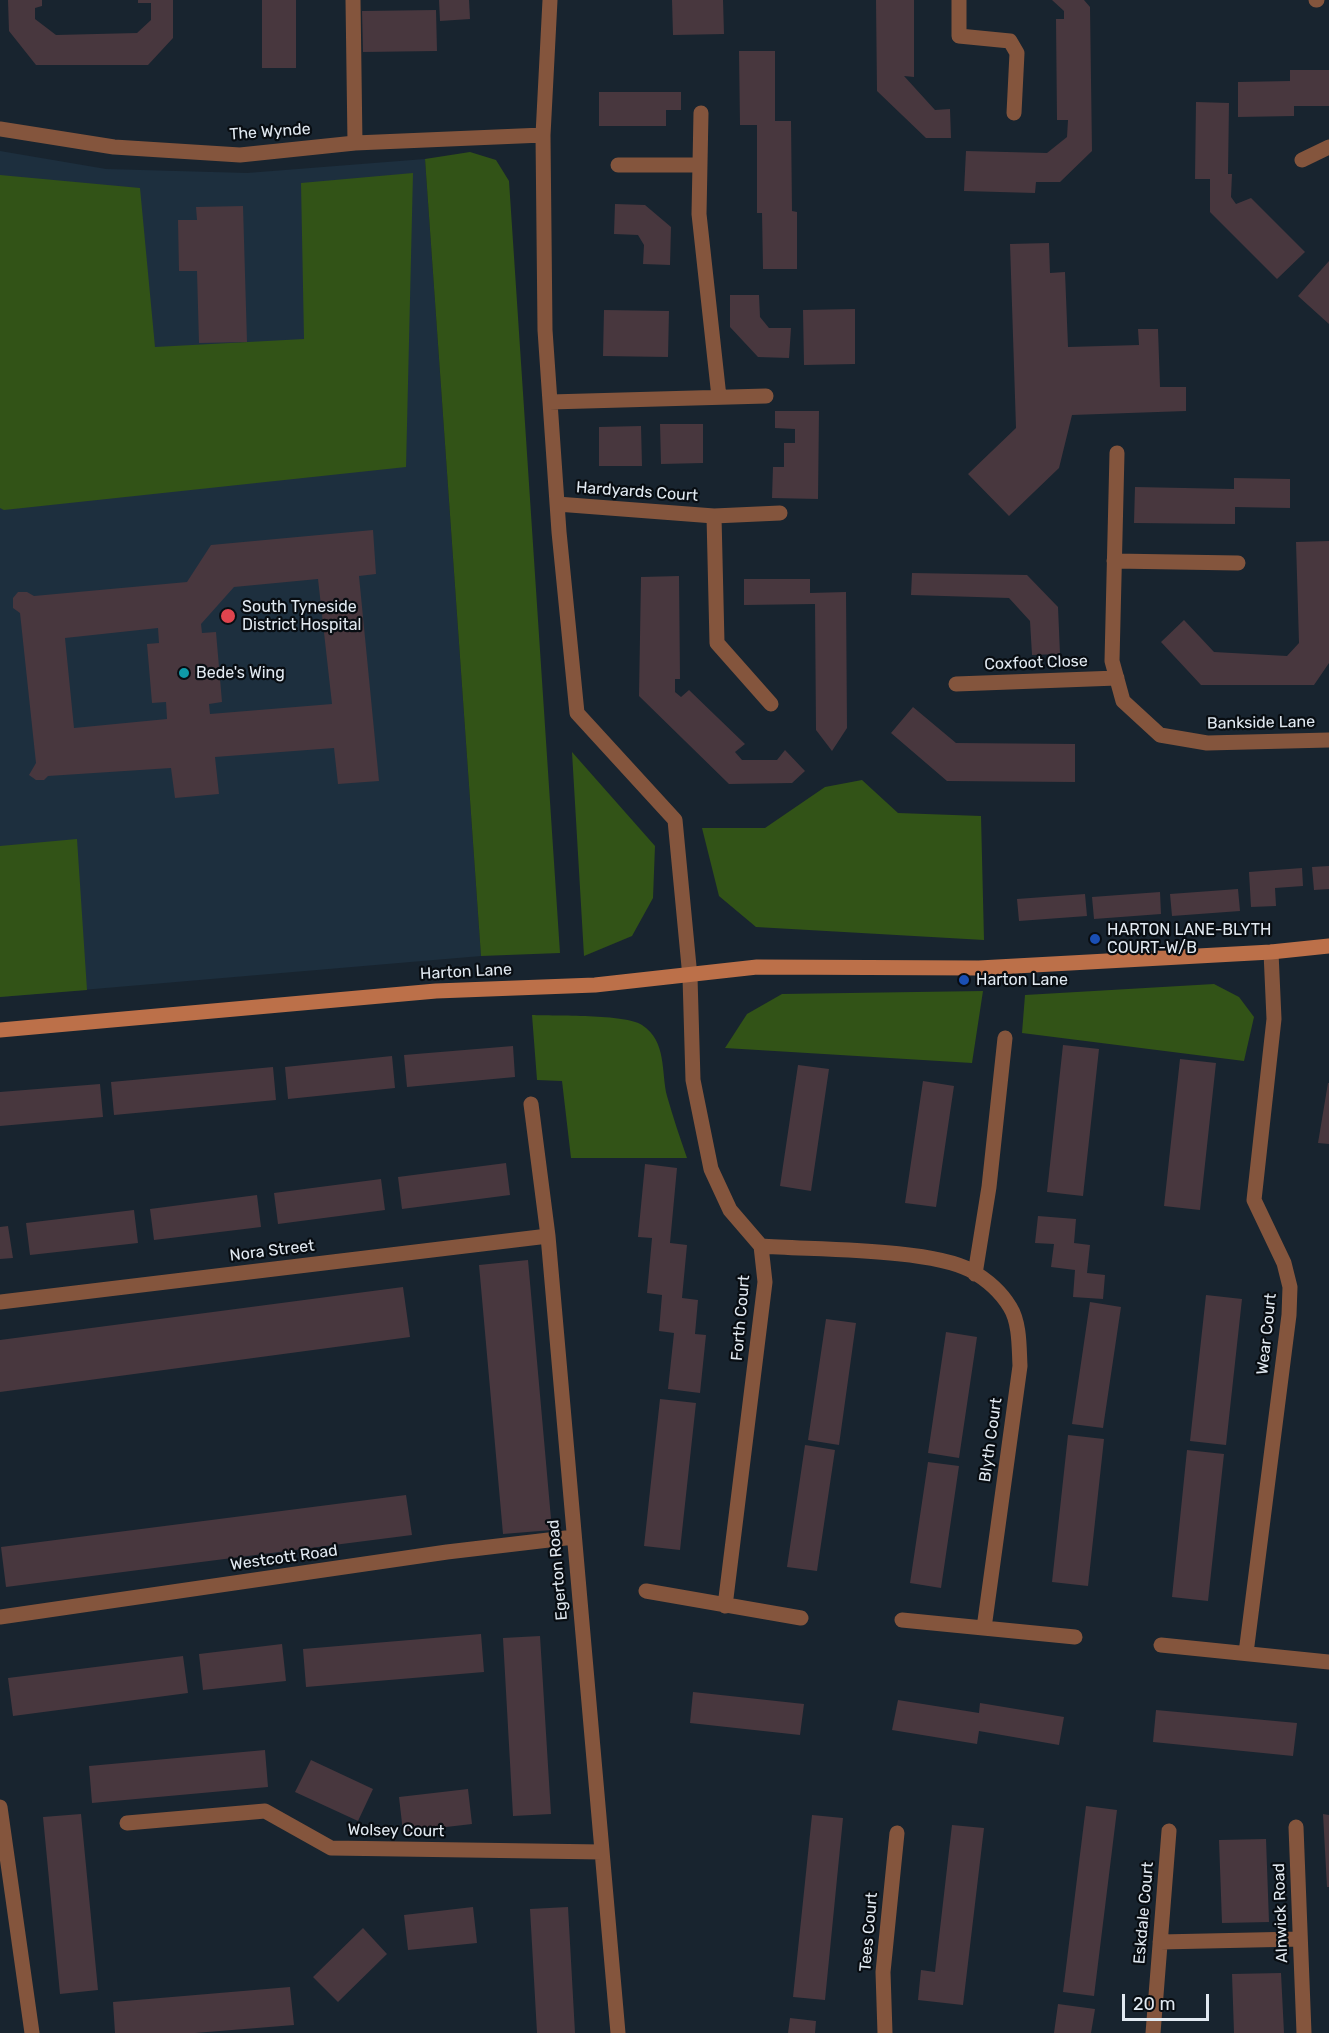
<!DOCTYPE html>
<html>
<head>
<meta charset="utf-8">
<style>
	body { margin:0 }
	#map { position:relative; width:1329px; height:2033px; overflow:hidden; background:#18242f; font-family:Rubik,sans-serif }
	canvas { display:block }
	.scale { position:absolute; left:1122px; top:1994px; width:87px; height:27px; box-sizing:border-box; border:3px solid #e1e9f1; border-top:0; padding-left:8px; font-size:18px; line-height:21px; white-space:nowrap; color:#e1e9f1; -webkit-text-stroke:4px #080d12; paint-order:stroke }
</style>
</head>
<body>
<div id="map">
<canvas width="1329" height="2033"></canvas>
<div class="scale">20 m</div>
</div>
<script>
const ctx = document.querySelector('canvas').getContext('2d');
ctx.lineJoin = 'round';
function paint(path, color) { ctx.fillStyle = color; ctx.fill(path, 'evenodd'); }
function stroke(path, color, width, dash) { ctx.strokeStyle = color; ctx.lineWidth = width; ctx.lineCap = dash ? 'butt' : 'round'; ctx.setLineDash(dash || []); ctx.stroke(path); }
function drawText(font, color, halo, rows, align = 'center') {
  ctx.font = font + ' Rubik,sans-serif'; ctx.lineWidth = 4.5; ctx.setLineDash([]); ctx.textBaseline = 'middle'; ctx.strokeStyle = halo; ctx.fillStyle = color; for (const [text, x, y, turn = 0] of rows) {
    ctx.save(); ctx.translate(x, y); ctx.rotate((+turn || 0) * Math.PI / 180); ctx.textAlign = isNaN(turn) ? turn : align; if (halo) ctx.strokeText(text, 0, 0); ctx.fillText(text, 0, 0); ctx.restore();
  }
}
paint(new Path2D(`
	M0 151 106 169 247 173 425 159 481 956 0 997Z`), '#1d2f3e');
paint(new Path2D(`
	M470 152 496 160 509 181 560 953 481 956 425 159Z
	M413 173 406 467 4 510 0 508V175L140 188 155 347 304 339 301 183Z
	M572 752 655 846 653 898 632 936 584 956Z
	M862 780 898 813 981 816 984 940 756 927 719 896 702 828H765L825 787Z
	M77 839 87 990 0 997V846Z
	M1214 984 1239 997 1254 1017 1244 1061 1022 1033 1025 995Z
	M983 991 972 1063 725 1048 747 1014 782 994Z
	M532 1015C554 1016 626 1014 642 1025 667 1041 661 1072 667 1096 673 1117 680 1138 687 1158H571L562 1081 537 1080Z`), '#325317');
paint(new Path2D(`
	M8 0H42V6L35 8V19L56 35 137 33 151 20V3H138V0H173V38L148 65H36L9 31Z
	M262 0H296V68H262Z
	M439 0H469L470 19 440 21Z
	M672 0H723L724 34 673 35Z
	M876 0H914V77L904 76 935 110 950 109 951 138H926L877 91Z
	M1052 0H1084L1090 7 1092 151 1060 182H1036L1035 193 964 191 966 151 1047 153 1067 137 1068 120H1057L1056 19H1064V11Z
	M436 10 437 51 363 52 362 11Z
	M739 51H775V121H791L792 211 797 212V269H763L762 213H757V125H740Z
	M1290 70H1329V106H1294V116L1238 117V82L1290 81Z
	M599 92H681V110H666V126H599Z
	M1196 102 1229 103 1228 174H1232L1231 197 1236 204 1251 198 1305 252 1277 279 1210 212V179H1195Z
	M615 204 645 205 671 227 670 265 643 264 644 245 638 235 614 234Z
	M243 206 247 342 199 343 197 271H179L178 220H197L196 207Z
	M1049 243 1050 273 1065 272 1068 347 1139 345 1138 329H1158L1160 387H1186V411L1072 415 1059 468 1009 516 968 474 1016 428 1010 244Z
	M1329 261V324L1298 296Z
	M730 295H759L760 317 769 328H791L789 358 758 357 730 327Z
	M855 309V364L804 365 803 310Z
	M604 310 669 311 668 357 603 356Z
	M775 411H819L818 499 772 498 773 467H784V443H795V429L775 428Z
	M660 424H703V463L661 464Z
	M641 426 642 466H599V427Z
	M1234 478 1290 479V508L1235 507V524L1134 523 1135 487 1234 489Z
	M373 530 376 574 359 576 379 781 338 784 334 748 215 757 219 794 175 798 171 768 48 776 44 780H36L29 775 36 763 20 613 13 608V598L18 592H27L34 596 187 582 211 545ZM318 579 332 704 210 714 209 704 222 702 216 632 202 633 201 624 234 587ZM158 628 159 643 147 644 152 703 166 702 167 719 74 728 65 638Z
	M1329 541V663L1314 685H1201L1161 642 1184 620 1214 652 1287 656 1299 643 1296 542Z
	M912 573 1027 575 1058 607 1060 654 1032 655 1030 621 1009 598 911 595Z
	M679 576 680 679H675V692L681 697 689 690 745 744 735 752 742 760H777L785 750 805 771 792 783 729 784 639 696 641 577Z
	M744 579H810V593L846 592 847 728 832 751 816 730 815 604 744 605Z
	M913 707 956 743 1075 744V782L947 781 891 733Z
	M1329 866V889L1314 890 1312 867Z
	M1302 868 1303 886 1275 888 1276 906 1251 907 1249 872Z
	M1238 889 1240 911 1172 916 1170 894Z
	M1160 892 1161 914 1094 919 1092 897Z
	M1085 894 1087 916 1019 921 1017 899Z
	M1063 1045 1099 1049 1083 1196 1047 1192Z
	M513 1046 515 1077 407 1087 404 1055Z
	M392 1056 395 1088 288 1099 285 1067Z
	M1180 1059 1216 1063 1200 1210 1164 1206Z
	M798 1065 829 1069 811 1191 780 1186Z
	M273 1067 276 1100 114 1115 111 1082Z
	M923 1081 954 1086 936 1207 905 1203Z
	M1328 1083H1329V1144L1318 1143Z
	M100 1084 103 1117 0 1126V1092Z
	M506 1163 510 1195 402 1209 398 1177Z
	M645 1164 677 1168 670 1243 687 1245 682 1298 698 1300 695 1334 706 1335 700 1393 668 1389 674 1333 659 1331 662 1295 647 1293 652 1238 638 1237Z
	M381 1179 385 1210 278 1224 274 1193Z
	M257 1195 261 1227 154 1240 150 1209Z
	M134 1210 138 1243 30 1255 26 1223Z
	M1038 1216 1076 1219 1074 1243 1090 1245 1087 1273 1105 1275 1103 1299 1073 1297 1075 1270 1051 1267 1054 1244 1035 1243Z
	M8 1226 13 1258 0 1259V1227Z
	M528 1260 552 1530 503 1534 479 1265Z
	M403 1287 410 1337 0 1392V1340Z
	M1206 1295 1242 1299 1226 1445 1190 1441Z
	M1090 1302 1121 1307 1103 1428 1072 1424Z
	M826 1319 856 1323 839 1445 808 1440Z
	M946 1332 977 1337 959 1458 928 1453Z
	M660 1399 696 1403 680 1550 644 1546Z
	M1068 1435 1104 1439 1088 1586 1052 1582Z
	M805 1445 835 1450 817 1571 787 1567Z
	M1187 1450 1224 1454 1208 1601 1172 1597Z
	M928 1462 959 1466 941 1588 910 1583Z
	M406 1495 412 1535 6 1587 1 1547Z
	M481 1634 484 1672 306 1687 303 1649Z
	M540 1636 551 1814 513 1816 503 1638Z
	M282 1644 286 1681 203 1690 199 1654Z
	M183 1656 188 1693 13 1716 8 1678Z
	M693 1692 804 1704 800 1735 690 1723Z
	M898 1700 979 1713 980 1703 1064 1717 1059 1745 979 1731 977 1744 892 1730Z
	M1156 1710 1297 1723 1293 1756 1153 1742Z
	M265 1750 268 1787 92 1803 89 1766Z
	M311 1760 373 1789 358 1821 295 1792Z
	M468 1789 472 1824 403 1832 399 1797Z
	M1086 1806 1117 1810 1094 1996 1063 1992Z
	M81 1814 98 1990 60 1994 43 1817Z
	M1323 1814 1329 1815V1887H1327Z
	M812 1815 843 1818 825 2000 793 1997Z
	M952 1825 984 1828 963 2005 918 2000 921 1970 935 1972Z
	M1266 1839 1269 1922 1222 1923 1219 1840Z
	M473 1907 477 1943 408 1950 404 1915Z
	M568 1907 575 2033H537L530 1909Z
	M363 1928 387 1954 338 2002 313 1977Z
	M1281 1973 1284 2033H1234L1232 1974Z
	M290 1987 294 2025 195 2033H115L113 2002Z
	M1058 2004 1095 2009 1091 2033H1054Z
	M790 2018 816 2021 815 2033H788Z`), '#48373e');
stroke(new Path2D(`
	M353 0 355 143
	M550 0 543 135 545 330 559 532 577 713 675 820 690 977 693 1080 711 1169 730 1210 761 1246 765 1282 725 1606
	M959 0V36L1010 41 1017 53 1014 113
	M1316 0H1317
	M701 113 699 214 719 397
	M0 129 114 147 240 155 355 143 543 135
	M1302 160 1329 147
	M618 165H700
	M550 402 766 396
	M1117 453 1112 661 1123 701 1160 735 1207 743 1329 740
	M557 504 714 516 780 513
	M714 516 717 643 771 704
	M1114 561 1238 563
	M956 684 1117 678
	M531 1104 548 1236 618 2033
	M761 1246C812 1250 929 1248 970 1270 986 1279 1001 1292 1010 1307 1020 1323 1019 1348 1020 1366L984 1628
	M975 1274 989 1187 1005 1038
	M0 1302 548 1236
	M646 1591 801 1618
	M0 1617 447 1552 574 1537
	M902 1620 1075 1637
	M1161 1645 1329 1662
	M1246 1653 1289 1315 1290 1287 1284 1263 1254 1200 1274 1019 1271 952
	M0 1807 32 2033
	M127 1823 265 1811 331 1848 602 1852
	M1296 1827 1304 2033
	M1160 1942 1299 1939
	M885 2033 883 1972 897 1833
	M1153 2033 1169 1831`), '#84553d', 15);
stroke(new Path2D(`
	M0 1030 436 991 595 985 757 967 979 968 1271 952 1329 946`), '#bc7049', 15);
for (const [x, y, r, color] of [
	[228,616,8,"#e0444e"],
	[184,673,6,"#0f9aa8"],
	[1095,939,6,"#1a4fb4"],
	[964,980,6,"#1a4fb4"]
]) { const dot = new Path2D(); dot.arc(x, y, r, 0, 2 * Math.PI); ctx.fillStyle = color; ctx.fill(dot); stroke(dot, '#080d12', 2); }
drawText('16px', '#e1e9f1', '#080d12', [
	["The Wynde",270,132,-4],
	["Hardyards Court",637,492,4],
	["Coxfoot Close",1036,663,-2],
	["Bankside Lane",1261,723,-1],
	["Harton Lane",466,972,-3],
	["Nora Street",272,1251,-7],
	["Forth Court",741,1318,-85],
	["Wear Court",1267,1334,-84],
	["Blyth Court",991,1440,-82],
	["Westcott Road",284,1558,-8],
	["Egerton Road",558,1570,-95],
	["Wolsey Court",396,1831,1],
	["Eskdale Court",1144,1913,-85],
	["Alnwick Road",1281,1913,-92],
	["Tees Court",869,1932,-85]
]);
drawText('16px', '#e1e9f1', '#080d12', [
	["South Tyneside",242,607],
	["District Hospital",242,625],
	["Bede's Wing",196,673],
	["HARTON LANE-BLYTH",1107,930],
	["COURT-W/B",1107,948],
	["Harton Lane",976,980]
], 'left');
</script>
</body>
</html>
